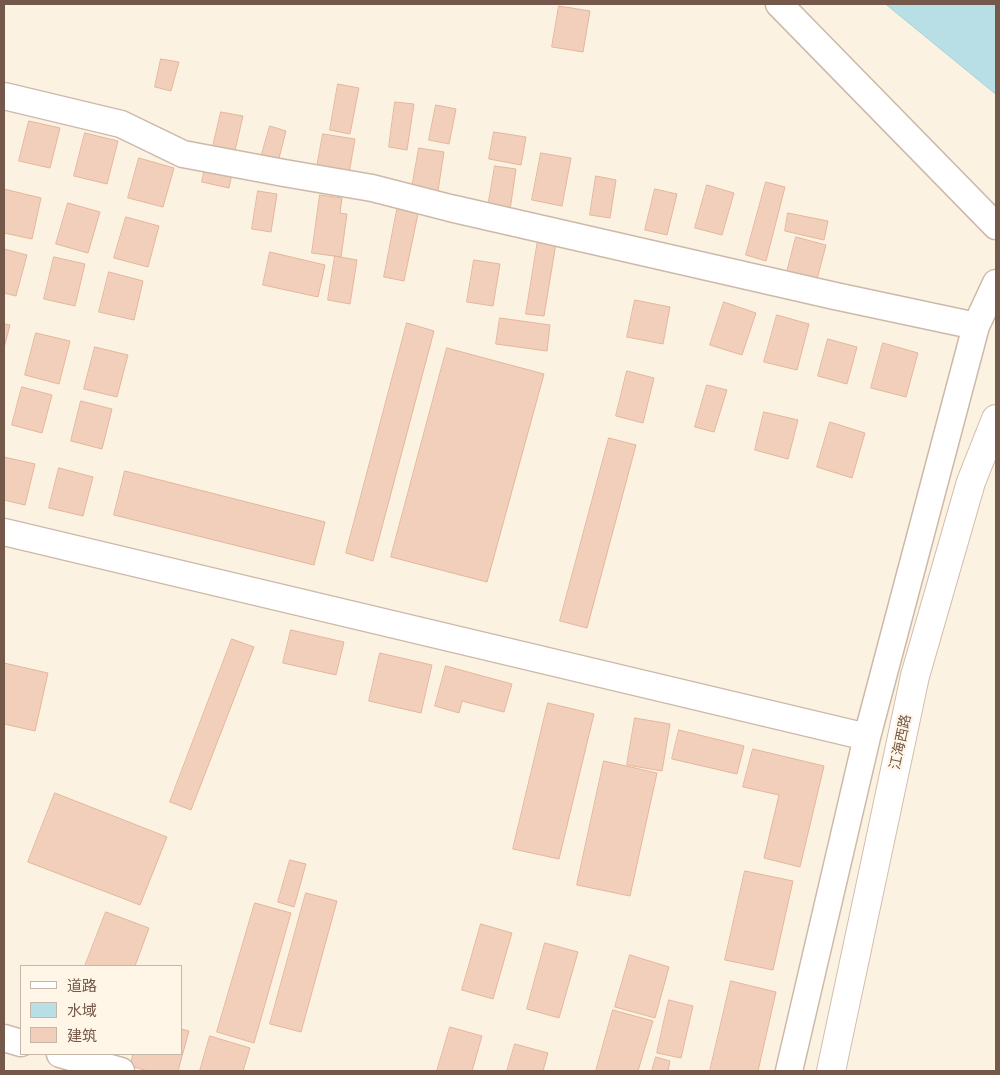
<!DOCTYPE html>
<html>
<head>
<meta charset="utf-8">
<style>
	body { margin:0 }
	#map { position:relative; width:1000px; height:1075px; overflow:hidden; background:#fcf2e2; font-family:Karla,"Noto Sans SC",sans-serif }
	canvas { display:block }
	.frame { position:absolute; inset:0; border:5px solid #745849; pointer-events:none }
	.legend { position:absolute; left:20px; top:965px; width:162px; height:90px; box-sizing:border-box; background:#fff6e8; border:1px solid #c7b7a8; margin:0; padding:6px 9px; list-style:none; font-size:15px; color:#745849 }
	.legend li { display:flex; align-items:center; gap:10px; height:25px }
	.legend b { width:25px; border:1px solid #c7b7a8 }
</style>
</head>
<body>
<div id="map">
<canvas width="1000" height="1075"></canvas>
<div class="frame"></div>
<ul class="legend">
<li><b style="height:6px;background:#fff"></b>道路</li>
<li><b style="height:14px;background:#b7dfe5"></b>水域</li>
<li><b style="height:14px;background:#f2cfba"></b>建筑</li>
</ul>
</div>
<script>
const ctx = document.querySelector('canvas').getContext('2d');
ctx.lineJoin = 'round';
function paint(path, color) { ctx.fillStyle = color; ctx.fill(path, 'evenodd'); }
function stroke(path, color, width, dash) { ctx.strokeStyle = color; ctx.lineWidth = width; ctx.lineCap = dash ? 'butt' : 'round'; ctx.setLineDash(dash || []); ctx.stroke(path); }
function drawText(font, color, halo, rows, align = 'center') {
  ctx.font = font + ' Karla,"Noto Sans SC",sans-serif'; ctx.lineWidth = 4.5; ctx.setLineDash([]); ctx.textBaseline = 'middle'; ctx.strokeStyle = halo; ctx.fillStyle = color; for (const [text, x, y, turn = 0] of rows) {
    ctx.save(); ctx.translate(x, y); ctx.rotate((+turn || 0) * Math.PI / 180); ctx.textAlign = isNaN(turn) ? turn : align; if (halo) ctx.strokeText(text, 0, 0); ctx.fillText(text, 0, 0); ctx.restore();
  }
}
const water = new Path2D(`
	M886 4H996V94Z`);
paint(water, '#b7dfe5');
stroke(water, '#9dcfd7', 1);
const building = new Path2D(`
	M559 6 590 11 583 52 552 47Z
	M161 59 179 62 171 91 155 87Z
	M338 84 359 88 350 134 330 130Z
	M395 102 414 104 407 150 389 147Z
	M436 105 456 109 449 144 429 140Z
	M221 112 243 116 233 159 211 155Z
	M29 121 60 128 50 168 19 161Z
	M270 126 286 131 277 166 260 161Z
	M494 132 526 137 521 165 489 159Z
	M85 133 118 141 107 184 74 176Z
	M323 134 355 139 348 179 316 173Z
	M419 148 444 152 437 197 411 193Z
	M541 153 571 158 562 206 532 200Z
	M139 158 174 168 163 207 128 198Z
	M495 166 516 169 510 210 488 207Z
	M205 168 232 174 229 188 202 182Z
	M596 176 616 180 610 218 590 215Z
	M766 182 785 187 766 261 746 255Z
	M707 185 734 193 722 235 695 228Z
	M4 189 41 198 32 239 4 233Z
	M655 189 677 194 667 235 645 230Z
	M258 191 277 194 271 232 252 229Z
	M320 195 342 198 340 213 347 214 341 257 312 253Z
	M68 203 100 212 88 253 56 244Z
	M398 205 419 209 404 281 384 277Z
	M788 213 828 221 824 240 785 231Z
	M126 217 159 226 148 267 114 258Z
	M796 237 826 245 815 287 785 280Z
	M538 240 556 243 544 316 526 314Z
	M4 249 27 255 16 296 4 293Z
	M270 252 325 265 318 297 263 285Z
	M335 256 357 260 350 304 328 300Z
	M54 257 85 264 75 306 44 299Z
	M474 260 500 264 493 306 467 302Z
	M109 272 143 281 134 320 99 312Z
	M635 300 670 307 663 344 627 337Z
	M724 302 756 313 742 355 710 345Z
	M777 315 809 324 797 370 764 362Z
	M500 318 550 325 547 351 496 344Z
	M407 323 434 331 373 561 346 553Z
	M4 324 10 325 4 348Z
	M36 333 70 341 59 384 25 375Z
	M828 339 857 347 847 384 818 376Z
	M883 343 918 353 906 397 871 388Z
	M95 347 128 355 117 397 84 389Z
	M447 348 544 374 487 582 391 557Z
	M627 371 654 378 643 423 616 416Z
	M707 385 727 390 714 432 695 427Z
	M22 387 52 395 42 433 12 425Z
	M81 401 112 409 102 449 71 441Z
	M764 412 798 420 788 459 755 450Z
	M830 422 865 433 852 478 817 467Z
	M609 438 636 445 587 628 560 621Z
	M4 457 35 464 25 505 4 500Z
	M59 468 93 477 83 516 49 508Z
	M125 471 325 522 314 565 114 515Z
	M291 630 344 642 336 675 283 663Z
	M232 639 254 647 191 810 170 802Z
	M380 653 432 665 421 713 369 701Z
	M4 663 48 673 35 731 4 724Z
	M446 666 512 684 504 712 462 701 459 713 435 706Z
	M548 703 594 714 559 859 513 849Z
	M635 718 670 724 662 771 627 765Z
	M679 730 744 746 737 774 672 759Z
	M753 749 824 766 800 867 764 858 779 795 743 787Z
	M604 761 657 773 630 896 577 885Z
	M55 793 167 837 140 905 28 862Z
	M290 860 306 864 294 907 278 902Z
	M745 871 793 881 773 970 725 960Z
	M306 893 337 901 301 1032 270 1024Z
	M255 903 291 913 254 1043 217 1032Z
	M106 912 149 928 135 966H85Z
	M481 924 512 933 493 999 462 990Z
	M545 943 578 952 559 1018 527 1009Z
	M630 955 669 967 655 1018 615 1007Z
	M731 981 776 992 758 1071H710Z
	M669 1000 693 1006 681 1058 657 1053Z
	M613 1010 653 1021 638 1071H596Z
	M450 1027 482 1036 472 1071H437Z
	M181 1029 189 1031 178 1071H148L130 1066 133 1054H181Z
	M210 1036 250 1048 243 1071H200Z
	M515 1044 548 1053 543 1071H507Z
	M656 1057 670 1061 668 1071H652Z`);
paint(building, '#f2cfba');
stroke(building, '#e4b69a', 1);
const minor = new Path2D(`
	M779 4 996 226
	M4 96 121 124 183 154 284 173 372 188 450 208 835 296 976 326
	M4 532 867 737
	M4 1038 21 1043
	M60 1054 121 1071
	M789 1071 867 737 976 326 996 283`);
const secondary = new Path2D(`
	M831 1071 915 676 971 482 996 419`);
stroke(minor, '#cdb9a9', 29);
stroke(secondary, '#d2bba9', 30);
stroke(minor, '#fff', 26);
stroke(secondary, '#fff', 28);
drawText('14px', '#745849', '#fff6e8', [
	["江海西路",901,742,-78]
]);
</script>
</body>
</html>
